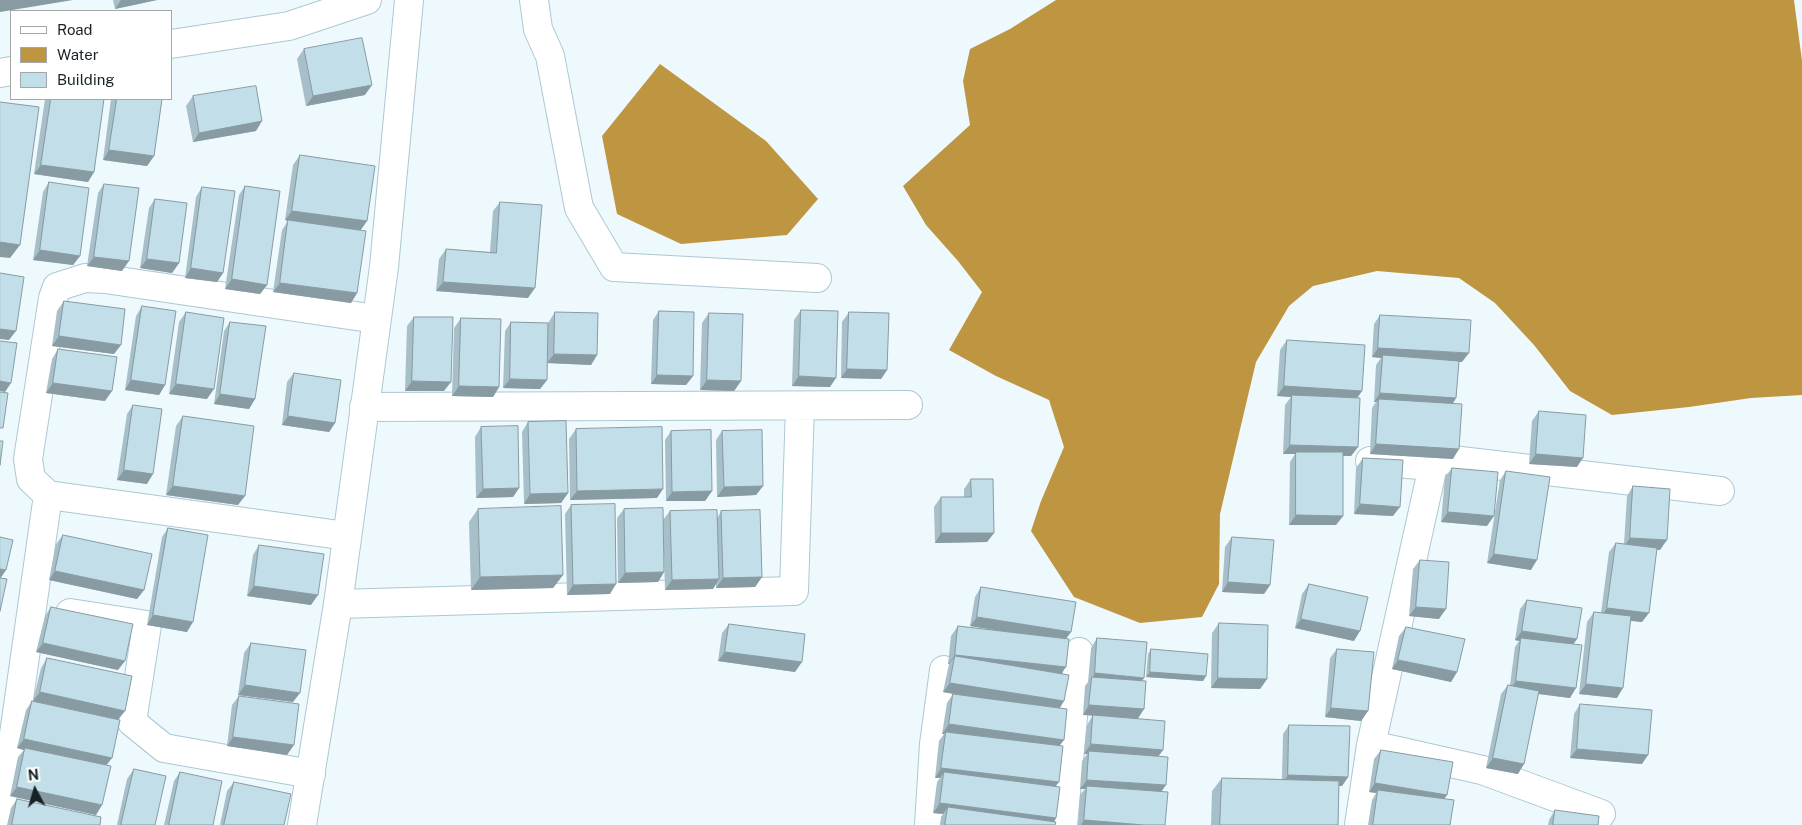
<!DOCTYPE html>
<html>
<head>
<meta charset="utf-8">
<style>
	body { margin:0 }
	#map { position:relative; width:1802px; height:825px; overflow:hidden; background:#eef9fd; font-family:"Public Sans",sans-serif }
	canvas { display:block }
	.legend { position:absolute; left:10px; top:10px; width:162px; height:90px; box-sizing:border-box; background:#fff; border:1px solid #a3a7a8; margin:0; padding:6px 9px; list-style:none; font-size:15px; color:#182226 }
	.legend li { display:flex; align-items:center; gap:10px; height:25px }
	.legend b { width:25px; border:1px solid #a3a7a8 }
	.north { position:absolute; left:10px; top:765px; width:50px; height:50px; -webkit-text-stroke:4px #fff; paint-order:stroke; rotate:354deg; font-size:14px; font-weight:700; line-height:20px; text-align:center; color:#182226 }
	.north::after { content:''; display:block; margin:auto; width:18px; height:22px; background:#182226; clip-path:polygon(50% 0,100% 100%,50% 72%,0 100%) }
</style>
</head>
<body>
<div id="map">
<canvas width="1802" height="825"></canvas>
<ul class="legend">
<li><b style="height:6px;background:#fff"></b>Road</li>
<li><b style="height:14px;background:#be9540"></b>Water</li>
<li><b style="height:14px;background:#c2dee8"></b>Building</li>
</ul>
<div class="north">N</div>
</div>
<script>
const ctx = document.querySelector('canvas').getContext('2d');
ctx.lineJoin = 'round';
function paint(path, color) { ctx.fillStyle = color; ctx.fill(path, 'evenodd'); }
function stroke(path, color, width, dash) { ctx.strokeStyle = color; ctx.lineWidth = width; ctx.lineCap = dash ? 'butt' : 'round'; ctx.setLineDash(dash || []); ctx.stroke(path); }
paint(new Path2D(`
	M1056 0H1794L1802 61V395L1751 398 1689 407 1612 415 1570 391 1534 345 1495 303 1459 278 1377 271 1313 286 1289 306 1256 362 1220 514 1219 584 1202 617 1140 623 1074 597 1031 531 1041 501 1064 447 1049 400 996 376 949 350 982 292 958 261 926 225 903 186 970 125 963 81 970 49 1010 29Z
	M660 64 766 141 818 199 787 235 681 244 617 214 602 136Z`), '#be9540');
const street = new Path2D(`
	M534 0 538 29 550 56 579 208 614 267 817 278
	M364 407 908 405
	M1370 461 1433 466
	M48 495 347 536
	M338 604 794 591 800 406
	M70 613 147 625 132 722 164 748 311 774
	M1371 745 1482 770 1601 814
	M0 820 9 769 48 495 31 479 28 459 53 298 57 287 85 278 105 279 376 319
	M929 825 934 744 944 670
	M1063 825 1079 652
	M1359 825 1371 745 1433 466 1443 459 1720 491`);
const secondary = new Path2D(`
	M171 44 289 26 367 0
	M0 73 11 71
	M302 825 338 604 384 267 409 0`);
stroke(street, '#acc8d2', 30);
stroke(secondary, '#acc8d2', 30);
stroke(street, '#fff', 28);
stroke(secondary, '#fff', 28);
paint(new Path2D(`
	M113 0H157L115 9Z
	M304 49 365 95 306 106 297 59Z
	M193 96 256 131 193 142 186 106Z
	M45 99H104L94 172 88 182 34 174Z
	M111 99H162L154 156 147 166 103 160Z
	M300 155 367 221 360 230 357 293 351 303 273 292 282 230 288 221 285 220 293 165Z
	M49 182 80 256 73 265 33 260 43 192Z
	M104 184 122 271 87 266 98 193Z
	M245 186 267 285 260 294 225 289 239 195Z
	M202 187 223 273 217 282 185 278 196 197Z
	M155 199 179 263 172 273 140 268 149 208Z
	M500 202 528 298 436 291 439 259 446 249 490 252 493 211Z
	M64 301 114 354 52 346 57 311Z
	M142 306 165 385 159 395 125 390 136 316Z
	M801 310 830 387 792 386 794 320Z
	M659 311 693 376 686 385 651 384 653 320Z
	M186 312 207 399 169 394 179 322Z
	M555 312 597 355 591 365 547 363V380L540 389 503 388 505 331 511 322 548 323Z
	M849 312 887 370 881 379 841 378 842 322Z
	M709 313 741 381 734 391 700 390 702 323Z
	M1380 315 1462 362H1459L1456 398 1453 403V459L1370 454 1372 408 1376 402H1374L1376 365 1381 358 1372 357 1374 324Z
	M414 317 444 391H405L407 326Z
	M461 318 499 387 493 397 452 396 454 328Z
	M230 322 255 399 249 409 214 404 224 331Z
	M1287 340 1362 391 1357 398 1358 447 1351 456H1343V516L1336 525H1289L1290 462 1295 454H1283L1285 405 1291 397 1277 396 1280 350Z
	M58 349 105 401 46 393 52 359Z
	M294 373 335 423 329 432 282 425 287 382Z
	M133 405 147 484 117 480 127 414Z
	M1539 411 1577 467 1529 464 1532 421Z
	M183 416 238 505 166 495 176 426Z
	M528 422 568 493 561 503 524 504 522 432Z
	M481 427 519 488 513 497 476 498 475 437Z
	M576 429 657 498 570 500 569 439Z
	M671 431 712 491 705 501H666L665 440Z
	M722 431 763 486 756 495 717 497 716 440Z
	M1363 458 1393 516 1354 514 1356 468Z
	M1452 468 1487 526 1441 522 1445 477Z
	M1506 471 1531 570 1487 563 1500 480Z
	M971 479 994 533 987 542 935 543 934 507 941 497H964V489Z
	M1633 486 1660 550H1657L1642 622 1631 621 1617 698 1579 694 1587 622 1594 612 1601 613 1609 552 1616 543 1624 544 1627 496Z
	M571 505 610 594 567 595 565 514Z
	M478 509 563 575 553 588 471 590 469 522Z
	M624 509 664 572 658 582 618 583 617 518Z
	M670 511 718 517 721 511 762 577 755 587 716 588V584L713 589 665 590 663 520Z
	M168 528 187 632 147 625 162 537Z
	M63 535 144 590 137 599 49 580 56 544Z
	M1232 537 1270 585 1264 594 1222 592 1225 547Z
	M259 545 311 605 247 596 253 555Z
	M1420 560 1439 619 1409 616 1413 569Z
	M1309 584 1354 641 1295 628 1302 594Z
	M981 587 1071 632 1066 639 1061 674 1059 746 1056 786V818L1054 822 1055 825H940L941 817 943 814 933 813 937 782 940 778H935L939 741 944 734H942L947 703 953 694 943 692 949 664H948L951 636 958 626 995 630 970 626 975 597Z
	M1527 600 1573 644 1570 698 1538 694 1518 774 1486 768 1501 694 1508 685H1510L1515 647 1519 641 1515 640 1520 609Z
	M51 607 118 670 36 652 45 616Z
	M1219 623 1267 679 1260 689 1211 688 1212 633Z
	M729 624 795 672 718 661 722 633Z
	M1406 627 1457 672 1451 682 1392 669 1399 636Z
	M1097 638 1142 681 1144 709 1138 719 1163 750 1158 757 1165 825H1078L1080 795 1085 789H1080L1082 761 1087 754H1084L1087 725 1093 715H1083L1085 686 1088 682 1091 648Z
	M251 643 293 702 238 695 244 653Z
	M1151 649 1206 676 1203 681 1146 677 1148 654Z
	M1337 649 1368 711 1361 721 1325 717 1330 658Z
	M47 658 118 720 112 758 106 765 96 815 10 796 18 757 24 750 17 748 26 710 32 701H33L41 668Z
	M239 696 287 755 227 746 232 705Z
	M1580 704 1642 764 1570 758 1574 714Z
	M1289 725 1348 777 1342 786H1339L1338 825H1211L1212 791 1222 778 1282 779 1283 734Z
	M1381 750 1447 795 1444 799 1450 825H1368L1372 800 1376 793 1369 792 1374 759Z
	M134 769 155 825H117L127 779Z
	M180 772 213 825H164L174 781Z
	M234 782 284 825H220L227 791Z
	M17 799 100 825H7L11 808Z
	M1555 810 1598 825H1548L1549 820Z`), '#a7bfc8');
paint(new Path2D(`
	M0 0H73L0 12Z
	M121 0H157L115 9Z
	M372 85 365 95 306 106 313 96Z
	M262 121 256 131 193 142 199 133Z
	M109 150 154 156 147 166 103 160Z
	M41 165 94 172 88 182 34 174Z
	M292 211 367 221 360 231 285 220Z
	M0 242 20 245 10 258 0 257Z
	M40 250 80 256 73 265 33 260Z
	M94 257 129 261 122 271 87 266Z
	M147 259 179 263 172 273 140 268Z
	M191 268 223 273 217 282 185 278Z
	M232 279 267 285 260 294 225 289Z
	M443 282 535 288 528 298 436 291Z
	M280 283 357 293 351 303 273 292Z
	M0 329 16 331 9 340 0 339Z
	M59 336 121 345 114 354 52 346Z
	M1378 348 1469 353 1462 362 1383 358V355L1381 358 1372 357Z
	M554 354 597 355 591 365 547 363Z
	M847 369 887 370 881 379 841 378Z
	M657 375 693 376 686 385 651 384Z
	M799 376 836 378 830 387 792 386Z
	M510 379 547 380 540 389 503 388Z
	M131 380 165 385 159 395 125 390Z
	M707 380 741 381 734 391 700 390Z
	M0 381 11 383 5 392 0 391Z
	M412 381 451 382 444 391H405Z
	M53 383 112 391 105 401 46 393Z
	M176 384 214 389 207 399 169 394Z
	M459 386 499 387 493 397 452 396Z
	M1284 386 1362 391 1355 401 1292 395 1291 397 1277 396Z
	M1380 393 1456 398 1450 408 1379 399 1376 402H1374Z
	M220 394 255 399 249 409 214 404Z
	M288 416 335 423 329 432 282 425Z
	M1376 444 1459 449 1453 459 1370 454Z
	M1290 445 1358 447 1351 456 1296 455V452L1295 454H1283Z
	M1536 454 1583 458 1577 467 1529 464Z
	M124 470 153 474 147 484 117 480Z
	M173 486 245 496 238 505 166 495Z
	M763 486 756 495 717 497 724 487Z
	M519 488 513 497 476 498 483 489Z
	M663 489 657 498 570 500 577 491Z
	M712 491 705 501H666L672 492Z
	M568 493 561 503 524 504 530 494Z
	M1360 504 1400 507 1393 516 1354 514Z
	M1448 512 1494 516 1487 526 1441 522Z
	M1296 515 1343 516 1336 525H1289Z
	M941 533H994L987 542 935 543Z
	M1630 538 1667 540 1660 550 1623 548Z
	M1494 554 1537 560 1531 570 1487 563Z
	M0 569 6 570 0 579Z
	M55 571 144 590 137 599 49 580Z
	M664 572 658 582 618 583 625 573Z
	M563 575 553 588 471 590 480 577Z
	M762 577 755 587 716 588 723 578Z
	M719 579 713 589 665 590 672 580Z
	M1228 582 1270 585 1264 594 1222 592Z
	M616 584 610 594 567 595 573 585Z
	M254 586 318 595 311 605 247 596Z
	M1416 607 1446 609 1439 619 1409 616Z
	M1607 608 1649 613 1642 622 1601 617Z
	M153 615 193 622 187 632 147 625Z
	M977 617 1071 632 1064 641 970 626Z
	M1301 619 1360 631 1354 641 1295 628Z
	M1522 631 1577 639 1570 649 1521 638 1519 641 1515 640Z
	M43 643 125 661 118 670 36 652Z
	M725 652 802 662 795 672 718 661Z
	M955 655 1066 667 1059 677 955 656 949 664H948Z
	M1398 660 1457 672 1451 682 1392 669Z
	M1150 672 1206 676 1203 681 1146 677Z
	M1095 673 1144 678 1138 687 1092 678Z
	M1218 678 1267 679 1260 689 1211 688Z
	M1516 681 1576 688 1570 698 1509 690Z
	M950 683 1064 701 1058 711 943 692Z
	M1586 684 1623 688 1617 698 1579 694Z
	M245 685 300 693 293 702 238 695Z
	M40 692 125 711 118 720 33 701Z
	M1089 705 1144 709 1137 719 1083 715Z
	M1331 708 1368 711 1361 721 1325 717Z
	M949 724 1064 740 1057 749 946 732 944 734H942Z
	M233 737 294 745 287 755 227 746Z
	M24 739 112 758 105 767 25 748 24 750 17 748Z
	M1091 744 1163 750 1156 759 1089 751 1087 754H1084Z
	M1577 749 1648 755 1642 764 1570 758Z
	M1493 758 1524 764 1518 774 1486 768Z
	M941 768 1059 782 1052 791 944 772 940 778H935Z
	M1288 775 1348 777 1342 786 1282 785Z
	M1087 780 1166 785 1159 795 1087 786 1085 789H1080Z
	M1375 783 1447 795 1440 805 1378 790 1376 793 1369 792Z
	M17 787 102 805 96 815 10 796Z
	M940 803 1056 818 1052 825 948 807 943 814 933 813Z
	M1084 820 1144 825H1081Z`), '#889ba2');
const building = new Path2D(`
	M362 38 372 85 313 96 304 49Z
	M256 86 262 121 199 133 193 96Z
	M51 99H104L94 172 41 165Z
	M117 99H162L154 156 109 150Z
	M0 102 39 107 20 245 0 242Z
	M300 155 375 166 367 221 292 211Z
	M49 182 89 188 80 256 40 250Z
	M104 184 139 188 129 261 94 257Z
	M245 186 280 191 267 285 232 279Z
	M202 187 235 191 223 273 191 268Z
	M155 199 187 203 179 263 147 259Z
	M500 202 542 205 535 288 443 282 446 249 496 253Z
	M288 220 366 231 357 293 280 283Z
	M0 273 24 277 16 331 0 329Z
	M64 301 125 309 121 345 59 336Z
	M142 306 176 311 165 385 131 380Z
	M801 310 838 311 836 378 799 376Z
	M659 311 694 312 693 376 657 375Z
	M186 312 224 318 214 389 176 384Z
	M555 312 598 313 597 355 554 354Z
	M849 312 889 313 887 370 847 369Z
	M709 313 743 314 741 381 707 380Z
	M1380 315 1471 320 1469 353 1378 348Z
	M414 317H453L451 382 412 381Z
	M461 318 501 319 499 387 459 386Z
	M230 322 266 326 255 399 220 394Z
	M511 322 548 323 547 380 510 379Z
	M1287 340 1365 345 1362 391 1284 386Z
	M0 341 17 343 11 383 0 381Z
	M58 349 117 357 112 391 53 383Z
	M1383 355 1459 361 1456 398 1380 393Z
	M294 373 341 380 335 423 288 416Z
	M0 392 8 393 3 428H0Z
	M1292 395 1360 398 1358 447 1290 445Z
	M1379 399 1462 404 1459 449 1376 444Z
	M133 405 162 409 153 474 124 470Z
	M1539 411 1586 415 1583 458 1536 454Z
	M183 416 254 426 245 496 173 486Z
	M566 421 568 493 530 494 528 422Z
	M518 426 519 488 483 489 481 427Z
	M662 427 663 489 577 491 576 429Z
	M711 430 712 491 672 492 671 431Z
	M762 430 763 486 724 487 722 431Z
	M0 441H3L0 465Z
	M1296 452H1343V516L1296 515Z
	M1363 458 1403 460 1400 507 1360 504Z
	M1452 468 1498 472 1494 516 1448 512Z
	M1506 471 1550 477 1537 560 1494 554Z
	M971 479H993L994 533H941V497H971Z
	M1633 486 1670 489 1667 540 1630 538Z
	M615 504 616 584 573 585 571 505Z
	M561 506 563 575 480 577 478 509Z
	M663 508 664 572 625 573 624 509Z
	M717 510 719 579 672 580 670 511Z
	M760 510 762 577 723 578 721 511Z
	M168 528 208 535 193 622 153 615Z
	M63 535 152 554 144 590 55 571Z
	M0 537 13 540 6 570 0 569Z
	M1232 537 1274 540 1270 585 1228 582Z
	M1616 543 1657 548 1649 613 1607 608Z
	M259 545 324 554 318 595 254 586Z
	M1420 560 1449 562 1446 609 1416 607Z
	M0 578 7 579 0 611Z
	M1309 584 1368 597 1360 631 1301 619Z
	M981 587 1076 602 1071 632 977 617Z
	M1527 600 1582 608 1577 639 1522 631Z
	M51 607 133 624 125 661 43 643Z
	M1594 612 1631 616 1623 688 1586 684Z
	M1219 623 1268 625 1267 679 1218 678Z
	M729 624 805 634 802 662 725 652Z
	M958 626 1069 639 1066 667 955 655Z
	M1406 627 1465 639 1457 672 1398 660Z
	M1097 638 1147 642 1144 678 1095 673Z
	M1521 638 1582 645 1576 688 1516 681Z
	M251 643 306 650 300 693 245 685Z
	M1151 649 1208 654 1206 676 1150 672Z
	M1337 649 1374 652 1368 711 1331 708Z
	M955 656 1069 675 1064 701 950 683Z
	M47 658 132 676 125 711 40 692Z
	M1092 677 1146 681 1144 709 1089 705Z
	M1508 685 1539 691 1524 764 1493 758Z
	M953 694 1067 709 1064 740 949 724Z
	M239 696 299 704 294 745 233 737Z
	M32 701 120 720 112 758 24 739Z
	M1580 704 1652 710 1648 755 1577 749Z
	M1093 715 1165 721 1163 750 1091 744Z
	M1289 725 1350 726 1348 777 1288 775Z
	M946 732 1063 746 1059 782 941 768Z
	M25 748 111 766 102 805 17 787Z
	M1381 750 1453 762 1447 795 1375 783Z
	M1089 751 1168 757 1166 785 1087 780Z
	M134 769 166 776 155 825H121Z
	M180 772 222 781 213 825H169Z
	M944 772 1060 787 1056 818 940 803Z
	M1222 778 1339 781 1338 825H1220Z
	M234 782 291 794 284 825H224Z
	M1087 786 1168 792 1165 825H1144L1084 820Z
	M1378 790 1454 800 1450 825H1373Z
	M17 799 101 817 100 825H12Z
	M948 807 1056 822 1055 825H945Z
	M1555 810 1599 816 1598 825H1553Z`);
paint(building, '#c2dee8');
stroke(building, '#889ba2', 1);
</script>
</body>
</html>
